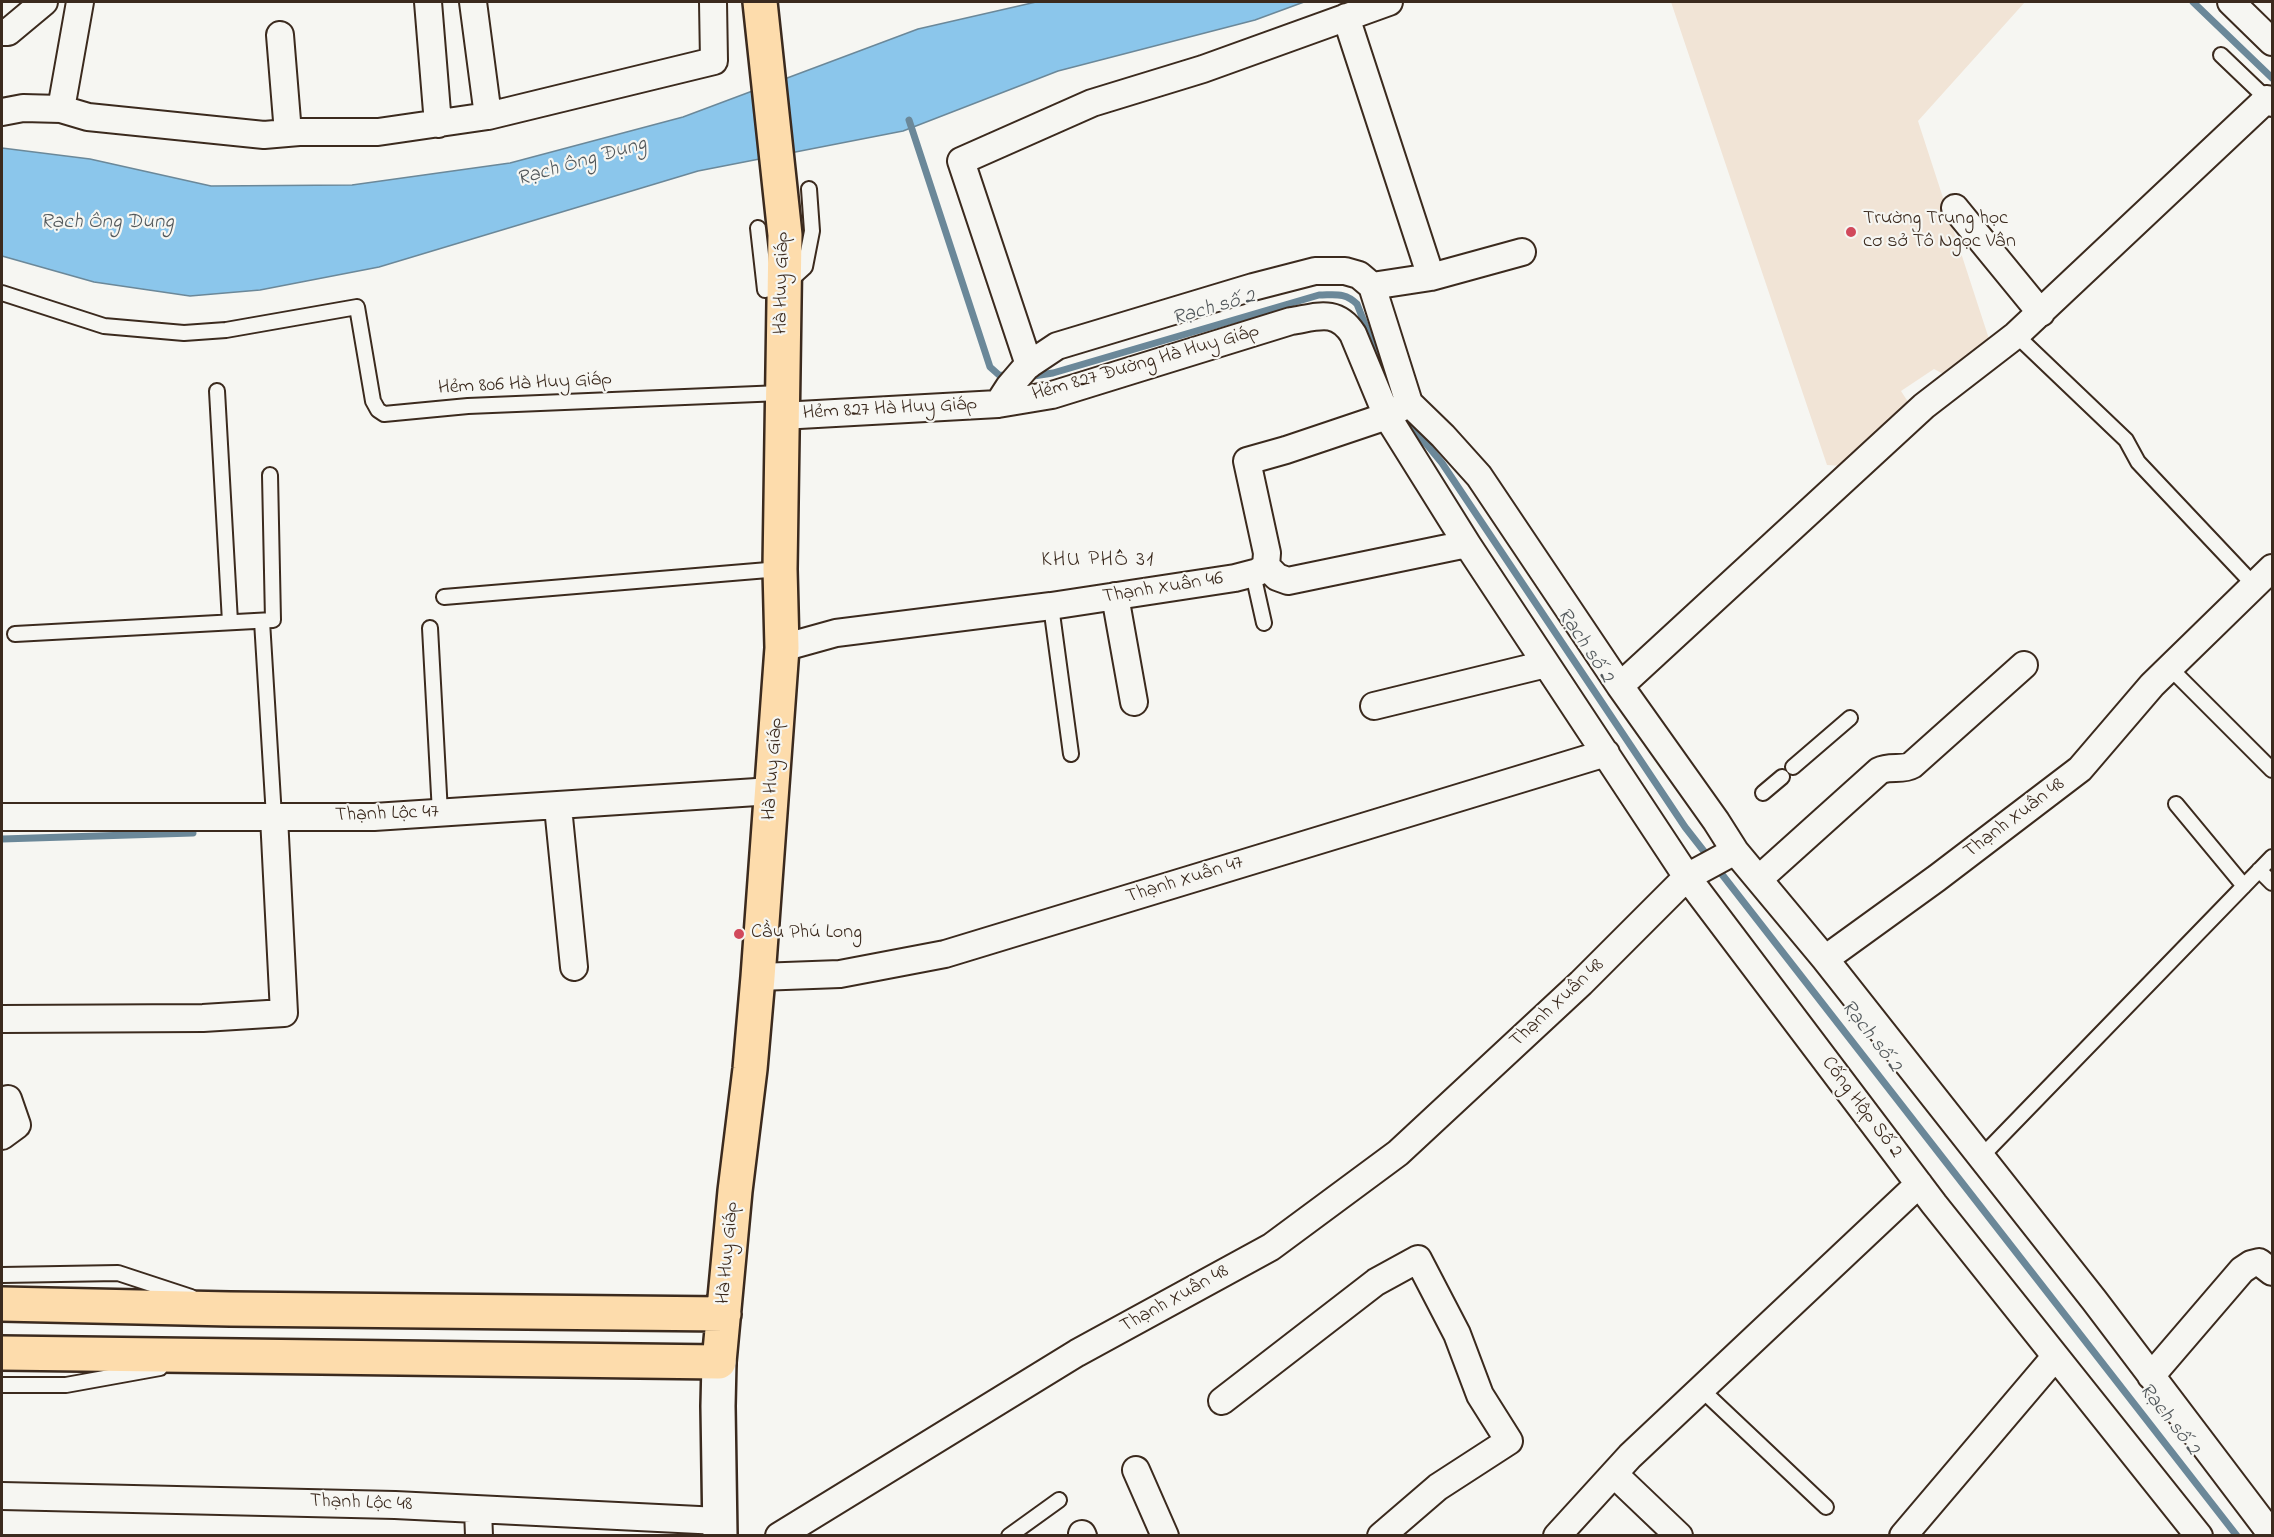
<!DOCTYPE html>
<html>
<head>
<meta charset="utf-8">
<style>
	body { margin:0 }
	#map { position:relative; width:2274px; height:1537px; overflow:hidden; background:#f6f6f2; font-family:"Indie Flower",sans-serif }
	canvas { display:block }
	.frame { position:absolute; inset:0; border:3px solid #3b2a1e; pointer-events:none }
</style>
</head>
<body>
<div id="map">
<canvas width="2274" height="1537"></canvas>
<div class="frame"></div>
</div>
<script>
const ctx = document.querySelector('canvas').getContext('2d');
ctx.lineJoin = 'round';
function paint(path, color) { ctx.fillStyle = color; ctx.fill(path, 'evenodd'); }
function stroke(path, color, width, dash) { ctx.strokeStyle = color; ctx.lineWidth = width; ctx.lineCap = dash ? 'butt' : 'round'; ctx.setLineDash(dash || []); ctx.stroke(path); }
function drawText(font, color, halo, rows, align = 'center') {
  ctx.font = font + ' "Indie Flower",sans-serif'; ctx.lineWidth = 4.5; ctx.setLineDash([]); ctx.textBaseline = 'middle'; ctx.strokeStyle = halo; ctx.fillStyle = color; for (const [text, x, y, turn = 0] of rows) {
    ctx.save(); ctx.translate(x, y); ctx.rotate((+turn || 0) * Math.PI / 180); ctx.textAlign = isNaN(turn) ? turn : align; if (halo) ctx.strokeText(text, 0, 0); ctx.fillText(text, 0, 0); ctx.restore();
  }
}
paint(new Path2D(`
	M1671 2H2025L1918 121 1990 342 1949 377 1934 369 1901 391 1912 408 1843 466 1827 465Z`), '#f1e4d6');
const water = new Path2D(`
	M1036 2H1304L1255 20 1058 71 903 131 698 171 379 267 260 290 190 296 94 282 2 256V148L90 159 211 186 352 185 510 163 683 117 918 29Z`);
paint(water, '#8bc6eb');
stroke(water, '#6b8899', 1.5);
stroke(new Path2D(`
	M2193 2 2272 78
	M909 120 990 367 999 375 1010 376
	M1027 377 1053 373 1319 295C1335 295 1345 292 1357 304L1394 398 1409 423 1442 463 1685 827 1710 859
	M2 839 193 833
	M1717 868 2237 1536`), '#6b8899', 7);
const lane = new Path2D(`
	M2221 55 2267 99
	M758 228 765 290 784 286 805 267 812 231 809 189
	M2 293 104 326 184 333 226 330 357 307 373 401 378 410 384 414 468 406 781 393
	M2016 335 2126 440 2138 462 2255 586
	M217 391 230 622
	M1253 574 1264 623
	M444 597 780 569
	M1051 606 1071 754
	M262 621 274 817
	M430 628 440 813
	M15 634 273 620 270 475
	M2170 668 2272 770
	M1793 767 1850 718
	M1763 793 1782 777
	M2176 804 2244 886
	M2259 870 2272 883
	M1980 1158 2272 857
	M2 1275 118 1273 191 1297
	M2 1385H66L160 1368
	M1701 1389 1826 1507
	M1009 1536 1059 1500`);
const street = new Path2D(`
	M80 2 61 109 88 117 264 135 299 132H378L488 116 714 61 713 2
	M428 2 438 124
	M473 2 488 116
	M2231 2 2272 42
	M1346 17 1431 277
	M2 32H8L44 2
	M280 35 288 133
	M2272 103 2267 99 2016 335 1924 406 1620 686 1716 821 1735 851 1825 959 2094 1300 2272 1535
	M2 112 23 108 61 109
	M1955 208 2041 313
	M1372 286 1409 403 1443 436 1479 476 1620 686
	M1372 286 1431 277 1522 252
	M1029 365 961 161 1092 103 1203 69 1389 2
	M998 404 1009 387 1027 366 1057 346 1253 287 1315 271H1345L1359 275 1372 286
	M781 416 998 404 1052 395 1291 321C1317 317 1336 308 1353 334L1387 416 1467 544
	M1266 566 1277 577 1288 581 1467 544 1687 877 1934 1204 2199 1536
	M1115 596 1134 702
	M782 648 836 633 1051 606 1235 578 1258 572 1266 566 1267 553 1247 461 1286 450 1387 416 1409 403
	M1374 706 1546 664
	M558 807 574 967
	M2 817H374L772 791
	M1760 878 1879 771C1890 765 1902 771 1912 765L2024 665
	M1825 959 1937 878 2080 769 2152 685 2272 568
	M758 977 840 974 945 954 1606 753
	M2 1019 203 1018 284 1013 274 817
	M2 1136 17 1125 8 1099
	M2151 1376 2242 1270 2251 1264 2259 1262 2272 1272
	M1222 1401 1376 1282 1418 1259 1457 1334 1480 1395 1509 1441 1438 1487 1381 1536
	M1136 1470 1165 1536
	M1614 1474 1679 1536
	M2 1496 395 1505 719 1521
	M478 1510 479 1536
	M1082 1534 1083 1536
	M779 1536 1077 1353 1271 1247 1398 1153 1581 983 1687 877 1735 851
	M1557 1536 1630 1456 1919 1184
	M1903 1536 2055 1357`);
const secondary = new Path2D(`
	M719 1362 718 1406 720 1536`);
const primary = new Path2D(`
	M2 1304 230 1309 724 1314
	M2 1353 719 1362 735 1191 750 1069 758 977 782 648 780 569 785 235 760 2`);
stroke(lane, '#3b2a1e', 18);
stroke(street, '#3b2a1e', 30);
stroke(secondary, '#3b2a1e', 38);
stroke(primary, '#3b2a1e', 38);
stroke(lane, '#f6f6f2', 14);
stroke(street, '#f6f6f2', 26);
stroke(secondary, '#f6f6f2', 33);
stroke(primary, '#fddcac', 33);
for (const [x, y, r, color] of [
	[1851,232,6,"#d1495b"],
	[739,934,6,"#d1495b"]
]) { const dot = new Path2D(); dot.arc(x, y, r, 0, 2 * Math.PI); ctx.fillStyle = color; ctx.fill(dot); stroke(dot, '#f6f6f2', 2); }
drawText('20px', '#3b2a1e', '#f6f6f2', [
	["Trường Trung học",1863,220],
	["cơ sở Tô Ngọc Vân",1863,243],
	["Cầu Phú Long",751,934]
], 'left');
drawText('20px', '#3b2a1e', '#f6f6f2', [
	["Hà Huy Giáp",783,283,-89],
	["Hẻm 827 Đường Hà Huy Giáp",1146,364,-16],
	["Hẻm 806 Hà Huy Giáp",525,385,-3],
	["Hẻm 827 Hà Huy Giáp",890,410,-3],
	["Thạnh Xuân 46",1163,589,-9],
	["Hà Huy Giáp",774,769,-86],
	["Thạnh Lộc 47",387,815,-2],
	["Thạnh Xuân 48",2015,819,-37],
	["Thạnh Xuân 47",1185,881,-17],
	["Thạnh Xuân 48",1558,1004,-43],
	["Cống Hộp Số 2",1861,1108,53],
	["Hà Huy Giáp",729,1253,-85],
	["Thạnh Xuân 48",1175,1300,-29],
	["Thạnh Lộc 48",361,1504,2]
]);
drawText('italic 21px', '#53595c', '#f6f6f2', [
	["Rạch Ông Đụng",582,163,-16],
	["Rạch Ông Dung",107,224],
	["Rạch số 2",1214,309,-16],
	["Rạch số 2",1584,646,56],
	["Rạch số 2",1870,1037,52],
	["Rạch số 2",2168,1420,52]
]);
ctx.letterSpacing = '1.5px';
drawText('21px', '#3b2a1e', '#f6f6f2', [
	["KHU PHỐ 31",1098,562]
]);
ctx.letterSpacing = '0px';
</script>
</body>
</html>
